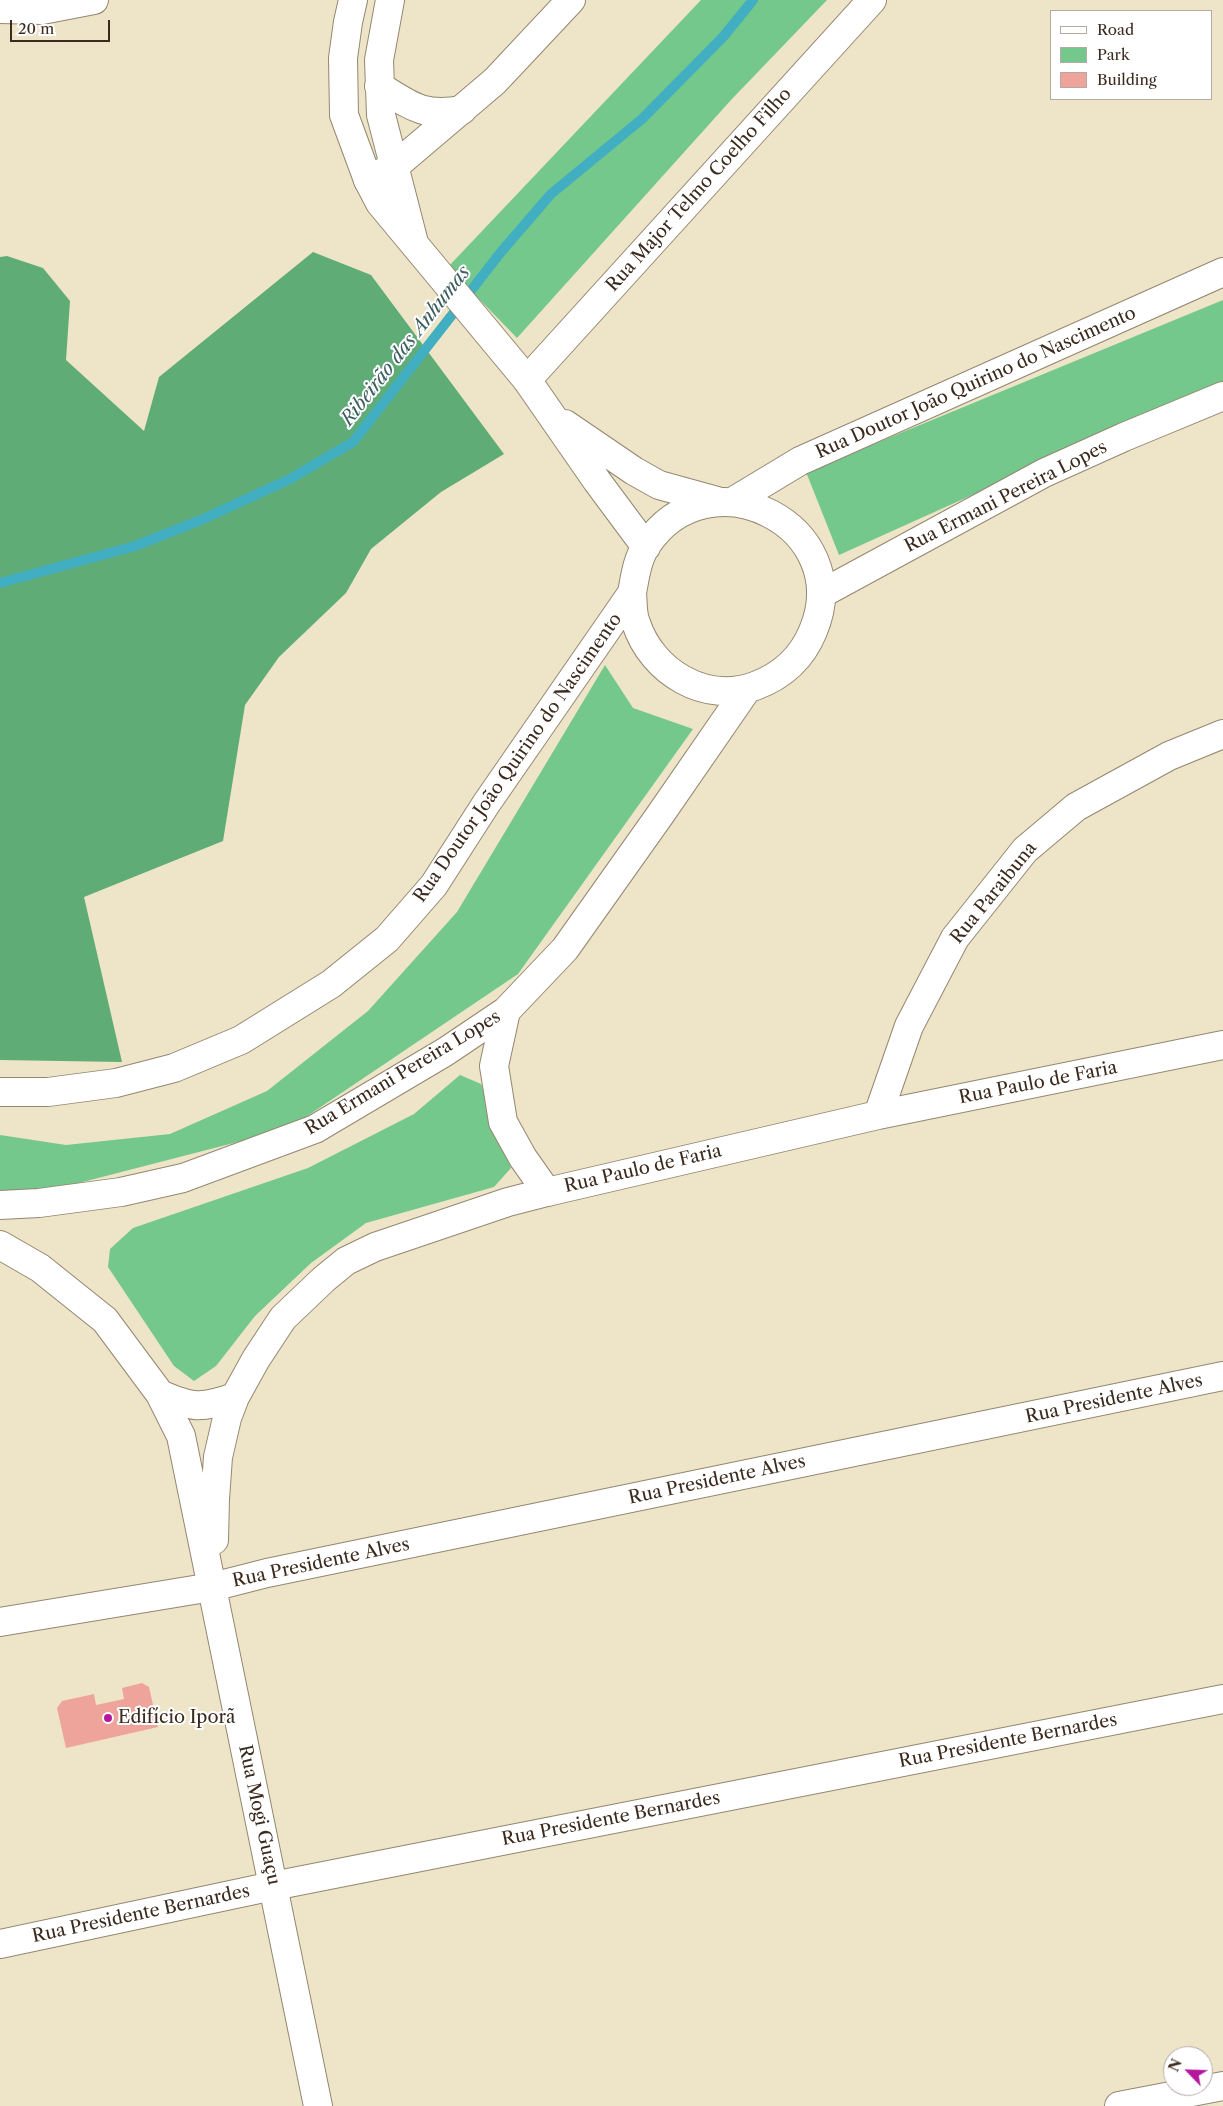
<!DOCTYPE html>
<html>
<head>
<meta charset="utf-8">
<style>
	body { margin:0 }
	#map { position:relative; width:1223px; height:2106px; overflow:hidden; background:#eee4c7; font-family:"Libre Caslon Text",serif }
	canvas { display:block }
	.legend { position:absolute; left:1050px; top:10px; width:162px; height:90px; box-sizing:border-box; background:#fff; border:1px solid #b1aaa5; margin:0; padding:6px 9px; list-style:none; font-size:15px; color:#3b2a1e }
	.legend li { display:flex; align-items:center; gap:10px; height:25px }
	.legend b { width:25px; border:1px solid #b1aaa5 }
	.north { position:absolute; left:1163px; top:2046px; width:50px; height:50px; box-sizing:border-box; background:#fff; border:1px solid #b1aaa5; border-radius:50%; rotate:294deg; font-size:14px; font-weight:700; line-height:20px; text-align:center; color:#3b2a1e }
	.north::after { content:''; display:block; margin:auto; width:18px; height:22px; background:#b5179e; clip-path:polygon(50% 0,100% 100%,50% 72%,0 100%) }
	.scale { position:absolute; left:10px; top:20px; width:100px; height:22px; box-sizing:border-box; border:2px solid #3b2a1e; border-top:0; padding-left:6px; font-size:15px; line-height:18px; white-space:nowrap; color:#3b2a1e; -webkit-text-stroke:4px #fff; paint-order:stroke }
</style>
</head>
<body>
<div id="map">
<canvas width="1223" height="2106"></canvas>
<ul class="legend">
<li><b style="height:6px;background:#fff"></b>Road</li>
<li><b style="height:14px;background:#74c88b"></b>Park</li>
<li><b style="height:14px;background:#eea49a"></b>Building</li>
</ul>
<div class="north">N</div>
<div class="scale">20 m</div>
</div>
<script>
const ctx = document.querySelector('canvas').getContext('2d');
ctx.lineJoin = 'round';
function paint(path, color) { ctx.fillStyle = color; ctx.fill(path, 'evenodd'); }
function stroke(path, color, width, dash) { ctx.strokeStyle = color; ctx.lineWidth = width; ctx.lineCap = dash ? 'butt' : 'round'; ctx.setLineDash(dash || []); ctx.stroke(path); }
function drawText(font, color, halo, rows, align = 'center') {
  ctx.font = font + ' "Libre Caslon Text",serif'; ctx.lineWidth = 4; ctx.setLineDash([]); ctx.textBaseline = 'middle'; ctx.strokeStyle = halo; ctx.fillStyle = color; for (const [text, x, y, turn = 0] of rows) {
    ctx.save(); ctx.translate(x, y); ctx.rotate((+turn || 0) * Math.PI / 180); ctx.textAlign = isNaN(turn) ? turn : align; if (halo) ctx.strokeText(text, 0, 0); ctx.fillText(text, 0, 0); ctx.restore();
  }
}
paint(new Path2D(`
	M701 0H827L731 100 517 338 448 267Z
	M1223 300V382L839 555 806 472Z
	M605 665 633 708 693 729 518 974 288 1129 5 1202 0 1201V1135L66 1145 170 1134 267 1091 368 1011 457 912Z
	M460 1075 481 1084 511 1168 494 1187 366 1223 311 1263 255 1316 216 1366 194 1381 174 1366 108 1267 110 1249 133 1228 308 1168 414 1114Z`), '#74c88b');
paint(new Path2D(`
	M313 252 371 275 504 454 441 492 371 549 346 593 279 657 245 705 223 841 84 897 122 1062 0 1060V257L7 256 43 268 70 301 66 360 144 431 159 377Z`), '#5fac77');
stroke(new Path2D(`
	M0 583 135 546 201 520 290 479 353 442 501 252 551 194 642 119 723 37 753 0`), '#42aec1', 10);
paint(new Path2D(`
	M142 1683 149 1687 158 1727 66 1748 57 1708 62 1701 94 1694 96 1705 124 1699 122 1688Z`), '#eea49a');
const minor = new Path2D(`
	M0 9 42 10 94 0
	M368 180 395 166 495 81 571 0
	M527 380 872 0
	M878 1115 909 1026 955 938 1025 850 1076 807 1169 756 1223 734
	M547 1192 878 1115 1223 1045
	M0 1622 212 1587
	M0 1944 273 1886 1223 1699`);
const tertiary = new Path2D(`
	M353 0 348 22 343 58 344 115 368 180 380 203 527 380 597 481 646 547
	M390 0 379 60 381 115 413 239
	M379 86C411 106 423 117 462 110
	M565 424 634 471 659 485 717 501
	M732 502 800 461 1223 272
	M821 594 1044 473 1124 437 1223 396
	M0 1092H48L116 1083 174 1068 241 1040 331 984 387 939 434 885 486 804 632 593C635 577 637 560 646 546 709 450 857 527 813 631 802 658 782 676 755 686 705 704 652 672 636 623 632 614 633 602 632 593
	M0 1205 39 1203 121 1192 183 1178 315 1129 445 1052 506 1011 565 949 660 815 747 689
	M0 1245 40 1268 105 1320 160 1394 181 1436 318 2106
	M160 1394C192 1408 201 1409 235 1397
	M214 1540 215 1499 218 1457 227 1418 235 1397 256 1359 283 1318 324 1279 346 1261 375 1247 508 1202 547 1192 523 1158 503 1122 494 1066 506 1011
	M212 1587 267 1573 1223 1376`);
const primary = new Path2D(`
	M1119 2106 1223 2086`);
stroke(minor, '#948772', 30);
stroke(tertiary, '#948772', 30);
stroke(primary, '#948772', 30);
stroke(minor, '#fff', 28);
stroke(tertiary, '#fff', 28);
stroke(primary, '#fff', 28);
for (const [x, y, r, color] of [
	[108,1718,5,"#b5179e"]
]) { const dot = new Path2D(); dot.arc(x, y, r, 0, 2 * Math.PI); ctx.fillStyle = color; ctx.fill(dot); stroke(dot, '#fff', 2); }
drawText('18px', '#3b2a1e', '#fff', [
	["Rua Major Telmo Coelho Filho",699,190,-48],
	["Rua Doutor João Quirino do Nascimento",976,383,-24],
	["Rua Ermani Pereira Lopes",1006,497,-27],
	["Rua Doutor João Quirino do Nascimento",518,758,-55],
	["Rua Paraibuna",994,893,-51],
	["Rua Ermani Pereira Lopes",403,1073,-31],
	["Rua Paulo de Faria",1038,1083,-11],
	["Rua Paulo de Faria",643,1169,-13],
	["Rua Presidente Alves",1114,1399,-12],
	["Rua Presidente Alves",717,1480,-12],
	["Rua Presidente Alves",321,1563,-12],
	["Rua Presidente Bernardes",1008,1741,-11],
	["Rua Mogi Guaçu",259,1815,78],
	["Rua Presidente Bernardes",611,1819,-11],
	["Rua Presidente Bernardes",141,1914,-12]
]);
drawText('18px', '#3b2a1e', '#fff', [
	["Edifício Iporã",118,1718]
], 'left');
drawText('italic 19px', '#3e5f5f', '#fff', [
	["Ribeirão das Anhumas",406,346,-52]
]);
</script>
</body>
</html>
